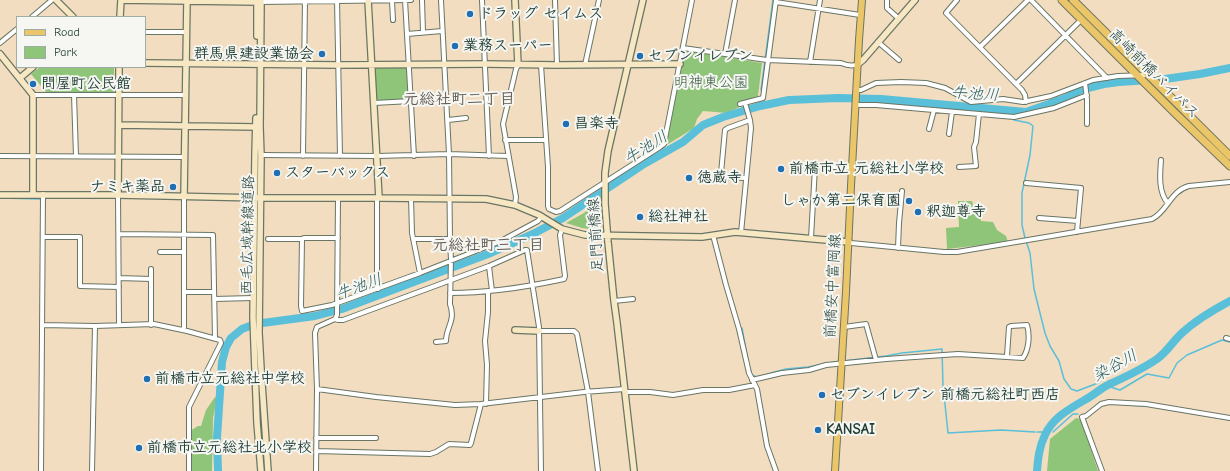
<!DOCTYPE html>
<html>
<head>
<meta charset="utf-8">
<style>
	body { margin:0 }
	#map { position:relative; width:1230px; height:471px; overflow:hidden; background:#f2ddc0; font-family:"Comic Neue",sans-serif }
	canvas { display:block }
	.legend { position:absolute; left:16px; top:16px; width:130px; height:52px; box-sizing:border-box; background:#f6f6f2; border:1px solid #a0aca6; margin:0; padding:5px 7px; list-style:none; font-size:12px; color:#1f3d34 }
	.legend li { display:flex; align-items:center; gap:8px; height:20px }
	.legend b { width:20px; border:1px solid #a0aca6 }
</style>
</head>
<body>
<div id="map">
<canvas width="1230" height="471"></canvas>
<ul class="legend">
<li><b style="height:5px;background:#ebc669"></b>Road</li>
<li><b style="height:11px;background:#8ec578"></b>Park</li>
</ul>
</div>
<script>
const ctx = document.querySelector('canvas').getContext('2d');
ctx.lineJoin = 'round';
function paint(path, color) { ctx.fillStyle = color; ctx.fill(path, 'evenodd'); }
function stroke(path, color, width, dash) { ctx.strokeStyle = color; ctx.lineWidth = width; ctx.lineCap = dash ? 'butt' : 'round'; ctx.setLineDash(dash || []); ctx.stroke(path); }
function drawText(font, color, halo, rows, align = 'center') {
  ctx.font = font + ' "Comic Neue","Klee One",sans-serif'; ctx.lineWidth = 4; ctx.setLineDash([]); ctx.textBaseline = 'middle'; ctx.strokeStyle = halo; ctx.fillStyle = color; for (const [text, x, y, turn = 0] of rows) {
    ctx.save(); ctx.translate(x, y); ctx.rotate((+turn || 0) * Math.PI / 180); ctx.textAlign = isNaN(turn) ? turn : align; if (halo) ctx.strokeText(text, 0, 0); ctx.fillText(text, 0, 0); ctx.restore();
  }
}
paint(new Path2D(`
	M687 51 762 63 758 96 742 102 744 105 727 113 703 111 697 119 694 128 665 146 685 52Z
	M40 67H114V93L46 92 31 74Z
	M377 68H405L407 69 408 99 407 101 379 102 377 100 375 69Z
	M958 201H972L975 213 980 215 981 221 993 222 997 230 1006 236 1008 242 947 249 946 228 959 227Z
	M597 202 599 228 597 230 582 228 566 223 584 213Z
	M215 397 217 398 213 418 212 471H190V431L198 426H201L206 410Z
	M1076 418 1081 419 1098 471H1047L1050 439Z`), '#8ec578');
stroke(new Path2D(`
	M761 90 773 0
	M760 101V106
	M1014 120 1029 123 1033 126 1030 155 1022 193V225L1025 238 1030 253 1034 289 1045 333 1050 346 1059 361 1064 379 1071 389 1077 391 1098 383
	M0 198 40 199
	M742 328 748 361
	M843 361 886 356 902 353 942 349 943 385 948 433 1001 430 1035 432
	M750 369 752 375 757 377 786 369 808 367 840 361
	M1107 386 1120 390 1147 374 1169 378 1177 363 1187 355 1222 340 1230 342
	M1126 405 1148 406
	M1159 408 1230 420
	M1037 432H1049
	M1053 432 1073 414H1078`), '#5abfd8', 1.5);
stroke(new Path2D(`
	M218 471 217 438 222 362 226 347 231 338 242 329 255 324 315 316 342 309 488 254 533 234 563 218 644 164 683 142 703 125 723 117 760 106 789 100 838 98 881 99 1026 112 1066 98 1080 90 1104 84 1119 82 1165 79 1200 74 1230 68
	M1037 471C1038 459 1039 447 1045 435 1053 417 1071 408 1088 398 1095 394 1101 388 1108 385 1125 377 1141 370 1157 359 1167 352 1173 341 1182 333 1196 320 1213 310 1230 301`), '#5abfd8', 8);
const street = new Path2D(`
	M337 0 340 156
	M405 0 414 156
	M422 0 423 32
	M482 0 489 156
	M555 0 557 65
	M887 0V8L898 18
	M957 0 946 13 1022 90 1025 95 1026 102
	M1031 0 1107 78
	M392 1 393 20
	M260 2 411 0
	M776 2 860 15
	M32 17 52 0
	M145 32H186
	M407 34 442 31
	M878 42 899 60
	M0 43 17 29
	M980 47 1028 0
	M683 48 767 60 841 63C846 65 852 67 858 64
	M725 54 735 0
	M810 62 820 0
	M541 65 548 167V206L549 209 556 212 560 211 660 147 664 144 692 0
	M585 65 599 0
	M1085 83 1087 99V124
	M1016 84 1081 20
	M856 90H861L876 83 901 82 926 83 945 88 971 102 1003 99 1023 102 1051 96 1093 80 1118 76 1148 75
	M33 95H185
	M74 95 76 156
	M374 103 411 101
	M740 104 763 98 776 0
	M855 105H876L1014 117 1054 108 1087 95
	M448 120 466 118
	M929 129 934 110
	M949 134 952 112
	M505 140H546
	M261 155 377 156 449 154 508 156
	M0 156 185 157
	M303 156 305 0
	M1161 160C1160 173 1158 193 1168 203
	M959 167 976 166 974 147 976 142 979 114
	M745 178 724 177 722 176 721 173 725 130 728 128 750 120
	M1026 183 1081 188 1077 232
	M118 195 119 325
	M377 198V283L378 289
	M411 198 412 233 420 273
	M515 205 516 197 503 124 516 69 518 65
	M1039 218 1078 221
	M741 233 751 128 750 120 745 103
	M119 234 213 235 215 338
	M713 235 726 285 739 329 749 373 757 389 767 446 776 471
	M43 237H80V286L119 287
	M338 238H304L302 239 301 306 302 311 332 305 420 273 501 241 538 221 542 216
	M811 238 815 167 818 166 852 168
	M268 239H302
	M413 239H450
	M849 242 851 243 944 252H957L1152 219C1168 211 1170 191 1189 186L1230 182
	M898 248 899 223 902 191
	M160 252H184
	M489 266 492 291
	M151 269V325
	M119 278 151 279
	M184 292H214
	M450 293C488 293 527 287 564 279L565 276 560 235 562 229
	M214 299 253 298
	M614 301 633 299
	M335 319 338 320H343L489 266 525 250H527L539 327 541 471
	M43 325 95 326
	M844 327 866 324 876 360
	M183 330 184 327V197
	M539 331H574L577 334 588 392 598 471
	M1226 338 1230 339
	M436 342 446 341C446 326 456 322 450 304L451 260 450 239 449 154 441 0
	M752 380 782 373 809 370 826 365 886 359 958 354 1023 358C1029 349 1030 335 1027 325L1011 326 1009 327 1007 356
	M317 389 376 397 455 405 481 404 584 392 625 389
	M625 392H650L673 395 703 390H729L755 385
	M486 404 487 365 485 341 488 312V291
	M316 438H376
	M316 451 430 454 436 452 449 444 470 445 471 443 481 404
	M41 471 43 194
	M92 471 95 326 154 324 187 331 220 340 221 343 189 407V471
	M316 471 317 389 315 333 317 327 335 319 337 315 338 198
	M1102 471 1082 417 1086 416 1101 404 1109 402 1146 404 1230 418`);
const secondary = new Path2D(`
	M56 0 73 17
	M121 0 257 2
	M261 0 260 127 261 156 259 333 261 369 268 471
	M368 0 379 198
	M515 0 518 65
	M120 17 121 0
	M257 36V0
	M0 54 33 95V194
	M145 63 338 65 485 64 557 65 680 64
	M858 64 863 60 915 0
	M20 78 33 67
	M256 118 255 155 253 317 257 423 261 471
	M119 125 256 127
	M0 195H118L261 198H379L486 199 515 205 539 215 562 229 585 235 702 237 735 232 849 242
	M118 195 119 67
	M184 197 187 0
	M515 330 539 331
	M634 471 617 323 614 301 608 242 605 204V173L608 151 643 0`);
const primary = new Path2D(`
	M835 471 846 292 851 186 859 40 862 0`);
const highway = new Path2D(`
	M1062 0 1175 113 1230 166
	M1073 0 1230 156`);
stroke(street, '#697565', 6);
stroke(secondary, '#697565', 8);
stroke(primary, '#697565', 8);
stroke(highway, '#697565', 9);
stroke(street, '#fff', 4);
stroke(secondary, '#f7e8c3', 5.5);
stroke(primary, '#ebc669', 6);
stroke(highway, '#ebc669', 7);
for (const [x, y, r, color] of [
	[470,14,4,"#1f6fb2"],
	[455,46,4,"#1f6fb2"],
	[322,54,4,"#1f6fb2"],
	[640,56,4,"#1f6fb2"],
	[33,84,4,"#1f6fb2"],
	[566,124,4,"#1f6fb2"],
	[781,169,4,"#1f6fb2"],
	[277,173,4,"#1f6fb2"],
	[689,178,4,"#1f6fb2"],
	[173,187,4,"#1f6fb2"],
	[909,201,4,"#1f6fb2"],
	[918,212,4,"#1f6fb2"],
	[640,217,4,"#1f6fb2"],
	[147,379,4,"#1f6fb2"],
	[822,395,4,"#1f6fb2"],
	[818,430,4,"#1f6fb2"],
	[139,448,4,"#1f6fb2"]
]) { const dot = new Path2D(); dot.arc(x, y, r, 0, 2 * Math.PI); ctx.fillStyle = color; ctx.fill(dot); stroke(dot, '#f6f6f2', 1.5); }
drawText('bold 15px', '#1f3d34', '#f6f6f2', [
	["ドラッグ セイムス",478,14],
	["業務スーパー",463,46],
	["群馬県建設業協会",314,54,"right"],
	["セブンイレブン",648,56],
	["問屋町公民館",41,84],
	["昌楽寺",574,124],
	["前橋市立 元総社小学校",789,169],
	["スターバックス",285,173],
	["徳蔵寺",697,178],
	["ナミキ薬品",165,187,"right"],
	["しゃか第二保育園",901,201,"right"],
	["釈迦尊寺",926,212],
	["総社神社",648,217],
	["前橋市立元総社中学校",155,379],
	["セブンイレブン 前橋元総社町西店",830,395],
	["KANSAI",826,430],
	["前橋市立元総社北小学校",147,448]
], 'left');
drawText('15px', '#1f3d34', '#f6f6f2', [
	["高崎前橋バイパス",1154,74,45],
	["西毛広域幹線道路",248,235,-89],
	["足門前橋線",596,235,-94],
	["前橋安中富岡線",833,286,-87]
]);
drawText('15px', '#3b5f45', '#f6f6f2', [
	["明神東公園",711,83]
]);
drawText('italic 16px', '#2e5e5d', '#f6f6f2', [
	["牛池川",975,94,4],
	["牛池川",646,148,-32],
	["牛池川",359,287,-20],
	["染谷川",1115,366,-29]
]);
drawText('bold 16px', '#665e56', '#f6f6f2', [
	["元総社町二丁目",459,99],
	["元総社町三丁目",488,245]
]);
</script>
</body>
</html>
